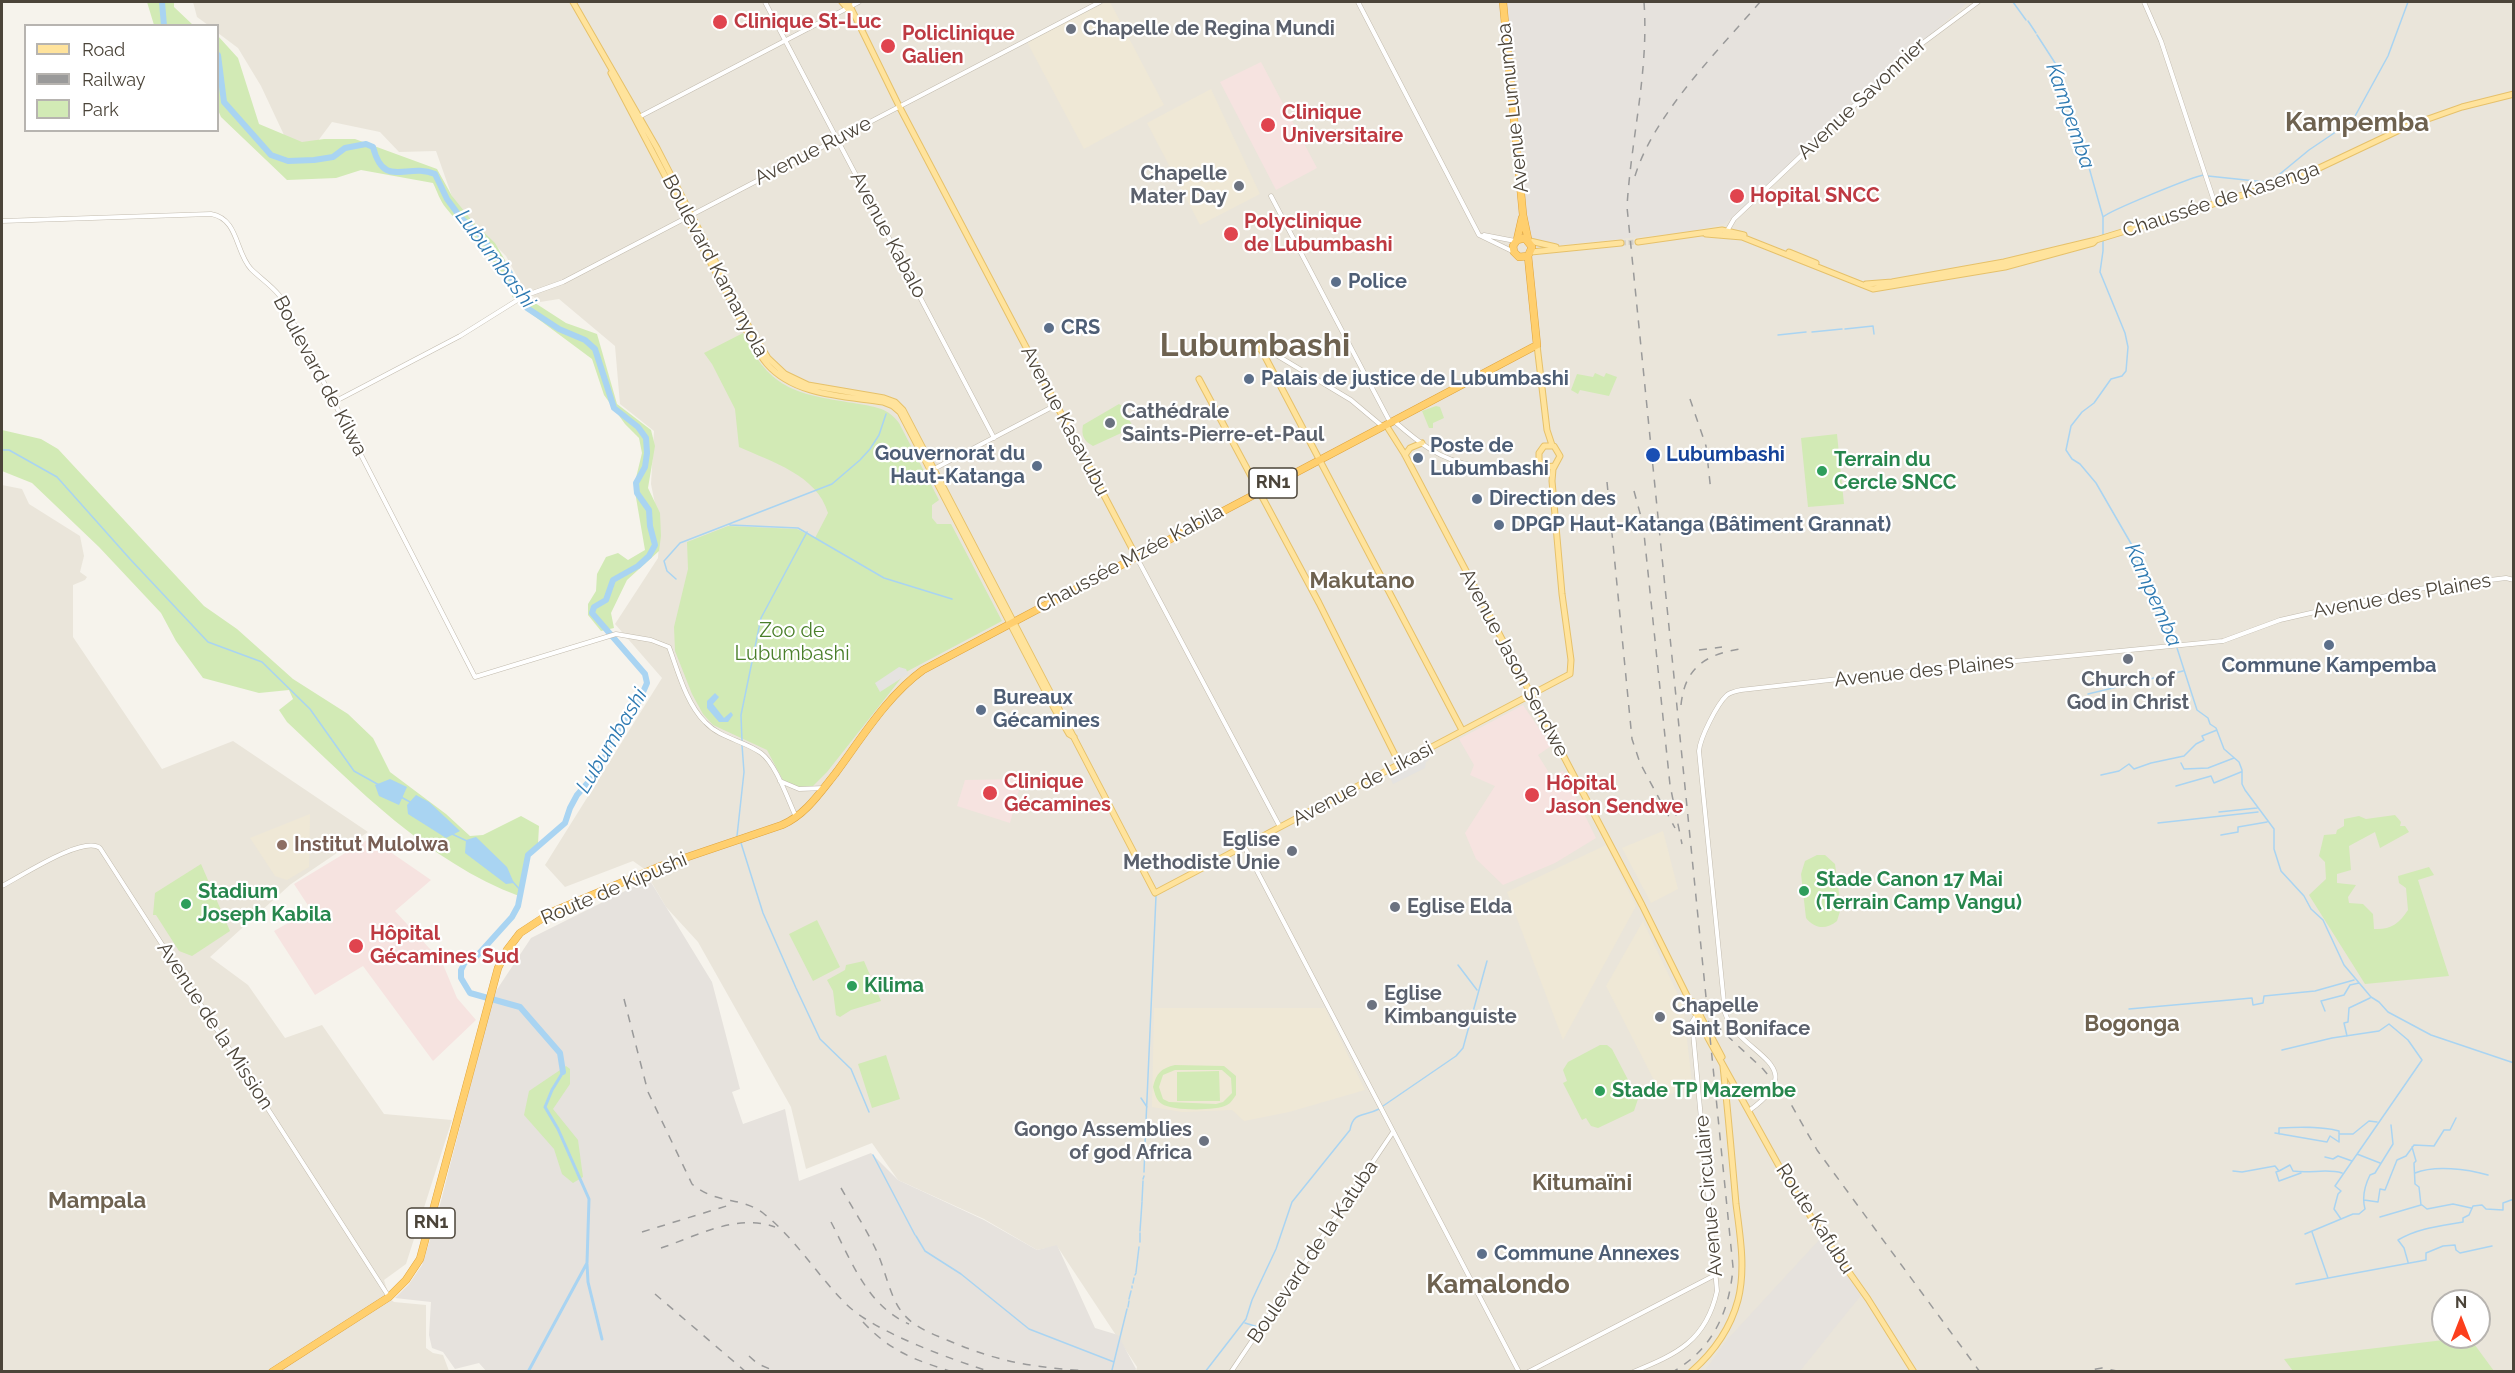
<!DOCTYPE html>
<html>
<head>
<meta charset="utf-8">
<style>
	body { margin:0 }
	#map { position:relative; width:2515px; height:1373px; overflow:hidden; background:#f6f3ec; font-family:Raleway,sans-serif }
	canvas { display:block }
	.frame { position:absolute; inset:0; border:3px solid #4b4439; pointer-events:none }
	.legend { position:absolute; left:24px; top:24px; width:195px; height:108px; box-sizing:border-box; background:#fff; border:2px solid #b7b4b0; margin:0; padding:8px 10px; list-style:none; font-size:18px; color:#4b4439 }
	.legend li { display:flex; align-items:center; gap:12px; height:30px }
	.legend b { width:30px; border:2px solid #b7b4b0 }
	.north { position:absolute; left:2431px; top:1289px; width:60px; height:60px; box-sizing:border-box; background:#fff; border:2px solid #b7b4b0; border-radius:50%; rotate:0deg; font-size:16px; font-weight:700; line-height:24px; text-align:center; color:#4b4439 }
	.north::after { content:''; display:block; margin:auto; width:21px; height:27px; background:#fc3f1d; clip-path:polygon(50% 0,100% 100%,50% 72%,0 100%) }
</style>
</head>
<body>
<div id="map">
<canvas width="2515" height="1373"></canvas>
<div class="frame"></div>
<ul class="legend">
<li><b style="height:8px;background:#ffe39c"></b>Road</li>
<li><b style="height:8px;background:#9a9a9a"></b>Railway</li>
<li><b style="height:16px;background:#d2eab5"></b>Park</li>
</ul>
<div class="north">N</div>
</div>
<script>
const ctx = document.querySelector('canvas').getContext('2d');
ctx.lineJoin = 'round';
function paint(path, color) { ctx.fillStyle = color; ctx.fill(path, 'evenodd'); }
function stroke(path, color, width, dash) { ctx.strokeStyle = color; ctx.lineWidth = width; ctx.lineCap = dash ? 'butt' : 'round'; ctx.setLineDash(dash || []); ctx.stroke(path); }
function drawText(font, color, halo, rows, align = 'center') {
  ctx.font = font + ' Raleway,sans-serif'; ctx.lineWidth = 4.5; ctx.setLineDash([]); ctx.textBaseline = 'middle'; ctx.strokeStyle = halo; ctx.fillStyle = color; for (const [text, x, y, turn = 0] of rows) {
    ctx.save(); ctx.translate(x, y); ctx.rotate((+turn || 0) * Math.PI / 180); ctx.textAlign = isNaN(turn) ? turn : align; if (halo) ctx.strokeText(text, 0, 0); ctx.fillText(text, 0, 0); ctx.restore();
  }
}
paint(new Path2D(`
	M193 2H2513V1371H1136L1137 1367 1057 1246 1037 1250 984 1219 898 1180 872 1143 806 1169 791 1107 698 942 666 907 643 868 633 861 565 887 545 865 662 678 615 624 658 558 660 529 651 484 654 431 620 404 615 346 559 299 540 302 524 289 506 256 455 205 436 151 399 152 380 132 332 122 306 157 292 152 261 86 238 48 218 33V26L208 25 197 17ZM2443 1301H2479V1337H2443Z
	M2 485 22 489 29 504 80 536 84 556 80 572 87 577 85 580 73 585V637L162 769 233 741 368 832 291 884 210 957 248 985 285 1038 322 1025 384 1114 452 1120 406 1264 384 1280 390 1299 394 1302 426 1305V1348L433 1353 443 1355 449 1371H2Z`), '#eae5da');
paint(new Path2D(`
	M1505 2H1968L1870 88 1739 213 1723 224 1688 232 1530 248Z
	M649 879 712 982 740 1089 732 1092 743 1124 785 1109 799 1181 871 1153 898 1180 984 1220 1037 1250 1057 1245 1095 1328 1118 1335 1136 1369 1134 1372H487L479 1363 455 1369 443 1352 432 1348 429 1335 431 1302 395 1298 409 1284 422 1265 435 1224 494 994 531 938Z
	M1820 1239 1862 1294 1800 1371 1704 1372 1726 1341Z`), '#e6e2dd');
paint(new Path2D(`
	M1106 2H1110L1164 105 1084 149 1027 42Z
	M1211 89 1260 194 1200 225 1147 123Z
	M310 814 309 867 287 880 275 876 250 838Z
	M1663 831 1678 889 1651 903 1622 848Z
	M1606 845 1636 906 1563 1040 1507 892Z
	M1643 921 1683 1005 1692 1083 1663 1098 1606 986Z
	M1154 1008H1325L1365 1090 1289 1112 1244 1121 1232 1110 1182 1112 1152 1107Z`), '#efe8d6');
paint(new Path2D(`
	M1261 62 1317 168 1276 190 1220 82Z
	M1523 705 1551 746 1538 755 1551 776 1563 771 1596 838 1555 863 1503 885 1476 859 1465 833 1495 786 1470 775 1474 765 1459 739Z
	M1022 779 1010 823 957 806 965 780Z
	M370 838 431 880 395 911 442 962 457 998 476 1020 433 1061 363 966 315 995 274 931 311 910 294 884Z`), '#f6e3e0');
paint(new Path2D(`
	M147 2H174V7L193 25H154Z
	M218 36 238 58 259 124 302 142 324 139H355L437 169 452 196 473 222 495 243 524 293 513 298C498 257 471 240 446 208 440 201 437 191 433 183L361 170 336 178 287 180 221 117 218 110Z
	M532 301 566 323 597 334 617 404 651 430 655 446 648 488 660 513 661 536 659 551 627 580 611 613 614 628 601 631 588 615V604L596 591 597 574 606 557 618 553 628 560 645 550 634 486 642 453 639 438 625 424 604 395 592 359 522 307Z
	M743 333C770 392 799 394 859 404 876 407 888 408 899 423L939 500 932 505V518L937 524H951L1002 621 906 672 827 772 810 789 785 784 767 750 713 725 703 714 692 694 675 651 674 627 688 569 687 542 728 526 797 529 815 538 828 513C817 475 772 462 739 447L735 409 712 364 704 353Z
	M1595 373 1604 377 1606 373 1617 377 1609 396 1580 390 1578 394 1571 390 1577 374 1593 377Z
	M1119 404 1122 406 1132 425 1130 429 1093 446C1084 441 1081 436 1083 425Z
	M1436 406 1440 407 1444 418 1433 423V428H1429L1422 411Z
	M2 430 41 439 58 449 204 606 237 629 293 679 348 714 373 738 390 772 446 814 470 836 483 835 521 816 539 826 538 844 528 854 519 896C428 862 356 787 287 722L279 710 293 699 289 690 259 693 203 678 176 641 161 613 99 547 32 483 2 471Z
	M1837 434 1844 504 1808 507 1801 438Z
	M2395 815 2401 822 2400 826H2405L2409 832 2380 848 2375 832 2349 846 2351 870 2337 874V883L2356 885 2348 897 2349 903 2363 904 2373 914 2374 929C2390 930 2399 924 2408 910L2406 888 2399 883 2398 876 2429 867 2434 875 2418 880 2449 976 2365 984 2309 895 2326 879 2325 862 2319 856 2324 835 2336 834 2337 830 2344 826V819L2359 816 2366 819Z
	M1817 855H1825L1835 864 1841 908 1837 921C1826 930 1815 929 1806 918L1801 874 1805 861Z
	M201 864 230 931 192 956 179 951 156 915H153L155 893Z
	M817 920 840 967 813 981 789 934Z
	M864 961 881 1001 851 1010 840 1017 836 1015 833 991 827 980 845 970 846 965Z
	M1600 1045H1607L1612 1049 1638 1099 1634 1111 1598 1128 1591 1126 1586 1118 1582 1120 1563 1083 1567 1081 1563 1070 1568 1062Z
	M886 1055 900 1099 872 1108 858 1064Z
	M1175 1065 1224 1066 1236 1076V1095C1233 1099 1231 1103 1227 1105 1216 1111 1172 1111 1162 1104 1156 1100 1155 1094 1153 1087 1156 1074 1161 1068 1175 1065ZM1175 1070H1222L1231 1078 1232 1093 1223 1102 1216 1104 1169 1102 1163 1099 1159 1087 1163 1075Z
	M566 1066 570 1069V1084L553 1109 578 1140 583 1177 573 1183 562 1174 554 1149 524 1115 529 1091Z
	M1219 1071 1220 1101H1177V1072Z
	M2469 1337 2494 1371H2293L2284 1359Z`), '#d2eab5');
paint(new Path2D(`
	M899 667 906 669 908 674 880 692 875 683Z
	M1427 756 1429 760 1426 762 1425 768 1393 784 1389 775Z`), '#e5e3e0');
paint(new Path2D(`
	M715 693 719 697 713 704 724 718 731 712 733 715 728 722H719L707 708V701Z
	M390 779 407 787 399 805 379 796 375 785Z
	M416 795 429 802 460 831 446 838 408 814 407 805Z
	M476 837 507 867 514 883 506 884 465 853 466 840Z`), '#a9d4f2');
stroke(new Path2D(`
	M2013 2 2026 20
	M2028 21 2036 33
	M2037 35 2057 66 2077 125 2103 217V251L2100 272 2125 333 2128 347 2126 371 2122 376 2111 379 2094 403 2082 412 2071 426 2066 450 2072 459 2080 464 2096 483 2133 547 2141 573 2154 592 2156 610 2175 643
	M2208 176 2265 182 2275 178 2309 150 2349 123 2354 118 2388 56 2408 2
	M2103 217C2109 211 2194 176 2204 175
	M1845 329 1873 326 1874 334
	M1812 332 1842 329
	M1778 335 1806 332
	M2 450H9L57 477 130 559 208 642 262 662 310 709 354 771 379 785
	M730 525 798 528 884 578 952 599
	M676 579 667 571 664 561 680 543 832 484 860 460 870 449 879 435 886 414
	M2177 648 2197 710 2208 718 2210 724 2216 728 2224 749 2239 762 2242 770V784L2245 790 2274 829V849L2281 871 2304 896 2311 909 2323 920 2344 965 2371 997 2379 1002 2388 1012 2431 1035 2514 1063
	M2088 694 2183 671
	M742 741 741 715 761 618 807 532
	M2181 763 2184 769 2208 768 2234 758
	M2101 775 2119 771 2129 764 2134 769 2151 763 2184 756 2196 744 2204 740 2202 736 2217 730
	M2176 786 2211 776 2214 783 2241 772
	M401 797 410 802
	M2219 812 2257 808
	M2158 823 2258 812
	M452 834 467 841
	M2221 835 2238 832V827L2267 822
	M737 836 744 772 742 745
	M741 843 763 913 796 988 820 1039 851 1069 869 1112
	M513 882 522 892
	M1458 965 1477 990
	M2129 1009 2252 998 2253 1005 2263 1003 2264 996 2315 991 2354 980
	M2325 1011 2321 1001 2344 995 2350 985 2359 983
	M2347 1036 2344 1023 2348 1022 2349 1008 2370 998
	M2282 1050 2332 1038 2379 1031 2389 1024 2408 1040 2422 1060 2335 1186 2341 1191 2338 1194 2334 1209 2341 1219
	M1141 1098 1147 1107
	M1383 1106 1456 1056 1463 1048 1487 961
	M2275 1133 2327 1142 2330 1136 2339 1142V1135
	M2279 1134V1128C2298 1127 2321 1126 2339 1131V1134H2353L2369 1121 2377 1122
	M1145 1144 1156 896
	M2357 1154 2380 1163
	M873 1155 915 1235
	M2325 1157 2333 1159 2338 1156 2352 1161
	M2233 1171 2242 1172 2275 1166 2279 1171 2290 1165 2293 1171C2310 1174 2326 1168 2342 1173
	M2279 1171 2276 1172 2279 1181 2301 1173
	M1144 1172 1145 1146
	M2415 1173C2435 1165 2467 1169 2488 1175
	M1143 1179 1144 1176
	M2364 1200 2378 1202 2380 1189 2385 1190 2397 1160 2406 1156 2414 1145 2434 1146 2444 1130H2450L2456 1118
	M1142 1201 1143 1181
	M2422 1205 2427 1209 2453 1204 2471 1208
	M2380 1217 2421 1205 2419 1187 2415 1184 2414 1163 2416 1161 2412 1147
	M1140 1231 1142 1202
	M2312 1232 2328 1278
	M2305 1234 2353 1214H2359L2365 1209C2362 1198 2365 1185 2370 1175L2375 1173 2393 1144 2391 1125
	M916 1236 925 1251 961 1274 1029 1329 1114 1362
	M1140 1242V1233
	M2408 1262 2404 1248 2398 1240C2418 1228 2440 1226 2463 1222V1218L2469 1215 2473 1206 2482 1205 2486 1209 2503 1210V1203L2514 1199
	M1136 1272 1139 1247
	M1135 1275 1136 1273
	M1133 1283 1134 1278
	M2296 1284 2426 1260V1253L2443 1246 2455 1245 2456 1250 2460 1253 2492 1246
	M1132 1288V1286
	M1129 1299 1131 1291
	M1128 1307 1129 1301
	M1245 1323 1258 1327
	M1112 1370 1127 1309
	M1205 1372 1246 1319 1252 1300 1276 1249 1292 1202 1350 1130C1353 1111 1364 1117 1379 1109`), '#a9d4f2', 1.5);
stroke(new Path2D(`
	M587 1264 588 1282 602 1339
	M528 1372 587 1263 589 1199 558 1129 545 1107 552 1090 563 1072`), '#a9d4f2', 3);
stroke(new Path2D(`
	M162 2 164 26
	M218 55 224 102 271 155 288 161 314 160 333 157 345 148 366 144 373 147C384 190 407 162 435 174L447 199 461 218 480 235 510 273 515 293 527 308 559 329 585 340 595 349 614 408 638 427 646 438 647 453 645 467 636 483 637 493 649 510 650 526 655 545 649 556 638 566 613 580 606 600 594 607 592 613 645 674 647 683 636 708 613 736 600 769 577 795 570 808 565 823 528 855 518 906 512 917 475 958 465 962 461 970V978L470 993 520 1007 560 1053 563 1072`), '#a9d4f2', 6);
stroke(new Path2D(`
	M1621 243 1638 242`), '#d4d0c8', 5, [5, 2.5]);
const minor = new Path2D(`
	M765 2 994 438
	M1358 2 1479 235 1514 252
	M2144 2 2161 41 2215 204
	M637 118 859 2
	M1271 196 1390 422
	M2 221 211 214C239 219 235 252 251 269 260 278 271 285 279 295L475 677 616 634 651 640 669 647C678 671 686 703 705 722 721 739 743 740 761 753 776 764 788 800 796 817
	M1727 231 1734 219 1912 51 1978 2
	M1484 235 1515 241
	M1263 347 1351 400 1382 426
	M334 402 460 336 524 296 563 282 1100 2
	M1394 421C1418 442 1441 461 1473 465
	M932 470 1056 405
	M1137 558 1280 827
	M780 781 799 789 824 788
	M1244 846 1519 1372
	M2 886C20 877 83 835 100 848L389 1297
	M1750 1110C1814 1064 1739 1055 1725 1013L1699 751C1700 738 1717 704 1727 695 1731 692 1736 691 1741 690L1892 673 2223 641 2280 620 2315 612 2418 589 2506 578 2514 580
	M1231 1372 1393 1132
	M1528 1372 1717 1274
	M1633 1372C1677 1354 1706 1341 1717 1291L1692 1022 1697 1014`);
const major = new Path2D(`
	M573 2 657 148 749 327 768 358 785 374 808 385 884 398 895 402 903 410 1155 893 1570 674 1571 660 1562 594 1552 481 1553 469 1560 456 1554 446H1544L1539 453V461L1546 467 1554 466
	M842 2 852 14
	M848 2 899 106 1136 556
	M611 73 745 328C752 340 758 354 767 364 795 396 844 396 883 402L893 406 900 412 1054 708 1069 734 1074 737
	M1706 234 1742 237 1873 289 2005 267 2093 243 2096 240 2298 178 2408 126 2462 107 2514 94
	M1530 241 1556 247
	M1638 242 1722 230 1744 235
	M1531 252 1621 243
	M1789 252 1816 263
	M1866 284 1892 282 2004 262 2096 240
	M1257 346a3 3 0 1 1 6 0a3 3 0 1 1-6 0Z
	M1537 345 1547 430 1552 445
	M1261 349 1462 730
	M1199 379 1319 603 1400 765
	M1386 425 1405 455 1642 905 1708 1038 1784 1175 1820 1231 1868 1299 1914 1372
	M1405 455 1410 448 1422 443
	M1693 1002 1722 1057
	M1691 1372C1714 1352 1730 1330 1738 1300 1746 1269 1740 1235 1736 1204 1732 1158 1728 1112 1723 1066`);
const highway = new Path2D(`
	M1503 2 1523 215 1528 239
	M1517 240 1522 218
	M272 1372 389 1297 406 1280 420 1259 498 968 507 950 520 933 552 912 661 866 782 825C805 815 819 794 835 774 861 739 887 696 923 670L1537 345 1528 256 1532 247 1525 238 1517 240 1513 246 1514 252 1519 257 1528 256`);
stroke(minor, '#c2bbae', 5);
stroke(major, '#e6c16a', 7);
stroke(highway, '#e0a43c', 8);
stroke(minor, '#fff', 4);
stroke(major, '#ffe39c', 5);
stroke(highway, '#ffcf6e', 7);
stroke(new Path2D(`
	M1644 2C1649 72 1631 138 1627 207L1733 1267C1730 1310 1713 1350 1672 1372
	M1635 176C1654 114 1718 51 1760 2
	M1690 399 1706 446 1711 492
	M1607 482 1632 739 1640 763 1675 828
	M1634 491 1643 524 1670 785 1682 844
	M1699 650 1722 647
	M1681 705C1685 664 1710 653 1746 648
	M624 999 648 1092 692 1184C717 1205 740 1196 763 1213 795 1238 817 1275 846 1304 874 1332 953 1360 991 1372
	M1709 1009 1721 1030 1763 1069 1788 1099 1817 1150 1980 1372
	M841 1188C853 1209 867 1230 877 1252 886 1272 889 1294 901 1311 913 1327 930 1333 947 1340 1005 1365 1041 1368 1103 1372
	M831 1222C851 1260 867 1306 909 1324
	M642 1232 733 1204
	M661 1248C697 1236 737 1213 775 1227
	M655 1294 746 1372
	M863 1322C891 1352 915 1360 953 1372
	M749 1356 758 1364 777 1372
	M917 1372 939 1371
	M2079 1372 2102 1368 2122 1372`), '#9a9a9a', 1.5, [8, 8]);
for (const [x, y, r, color] of [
	[720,22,8,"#e0444e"],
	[1071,29,6,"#6b7280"],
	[888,46,8,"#e0444e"],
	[1268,125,8,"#e0444e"],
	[1239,186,6,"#6b7280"],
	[1737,196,8,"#e0444e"],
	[1231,234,8,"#e0444e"],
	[1336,282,6,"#5c6f8a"],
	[1049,328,6,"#5c6f8a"],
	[1249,379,6,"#5c6f8a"],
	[1110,423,6,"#6b7280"],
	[1653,455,8,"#1a4fb4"],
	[1418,458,6,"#5c6f8a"],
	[1037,466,6,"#5c6f8a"],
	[1822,471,6,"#2e9e5b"],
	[1477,499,6,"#5c6f8a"],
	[1499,525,6,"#5c6f8a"],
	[2329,645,6,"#5c6f8a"],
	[2128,659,6,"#6b7280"],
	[981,710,6,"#5c6f8a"],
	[990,793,8,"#e0444e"],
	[1532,795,8,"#e0444e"],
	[282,845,6,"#8d6e63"],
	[1292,851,6,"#6b7280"],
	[1804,891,6,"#2e9e5b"],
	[186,904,6,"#2e9e5b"],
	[1395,907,6,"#6b7280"],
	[356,946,8,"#e0444e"],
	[852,986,6,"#2e9e5b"],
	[1372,1005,6,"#6b7280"],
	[1660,1017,6,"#6b7280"],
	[1600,1091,6,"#2e9e5b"],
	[1204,1141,6,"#6b7280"],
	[1482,1254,6,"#5c6f8a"]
]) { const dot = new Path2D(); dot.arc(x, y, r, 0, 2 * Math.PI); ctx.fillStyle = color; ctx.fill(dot); stroke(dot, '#fff', 2); }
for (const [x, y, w] of [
	[1273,483,48],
	[431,1223,48]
]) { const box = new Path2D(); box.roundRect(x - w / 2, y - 15, w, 30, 4.5); ctx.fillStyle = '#fff'; ctx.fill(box); stroke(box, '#4b4439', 1.5); }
drawText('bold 18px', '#4b4439', null, [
	["RN1",1273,483],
	["RN1",431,1223]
]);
drawText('bold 20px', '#be3a42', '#fff', [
	["Clinique St-Luc",734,22],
	["Policlinique",902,34],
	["Galien",902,57],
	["Clinique",1282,113],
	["Universitaire",1282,136],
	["Hopital SNCC",1750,196],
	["Polyclinique",1244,222],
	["de Lubumbashi",1244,245],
	["Clinique",1004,782],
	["Gécamines",1004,805],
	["Hôpital",1546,784],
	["Jason Sendwe",1546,807],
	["Hôpital",370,934],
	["Gécamines Sud",370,957]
], 'left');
drawText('bold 20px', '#5b616d', '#fff', [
	["Chapelle de Regina Mundi",1083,29],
	["Chapelle",1227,174,"right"],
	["Mater Day",1227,197,"right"],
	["Cathédrale",1122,412],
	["Saints-Pierre-et-Paul",1122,435],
	["Church of",2128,680,"center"],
	["God in Christ",2128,703,"center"],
	["Eglise",1280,840,"right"],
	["Methodiste Unie",1280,863,"right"],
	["Eglise Elda",1407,907],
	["Eglise",1384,994],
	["Kimbanguiste",1384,1017],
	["Chapelle",1672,1006],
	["Saint Boniface",1672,1029],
	["Gongo Assemblies",1192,1130,"right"],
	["of god Africa",1192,1153,"right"]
], 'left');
drawText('20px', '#4b4439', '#fff', [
	["Avenue Savonnier",1862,99,-43],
	["Avenue Lumumba",1513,108,-96],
	["Avenue Ruwe",813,151,-27],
	["Chaussée de Kasenga",2221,200,-18],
	["Avenue Kabalo",888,235,62],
	["Boulevard Kamanyola",715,266,62],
	["Boulevard de Kilwa",320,376,62],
	["Avenue Kasavubu",1065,421,62],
	["Chaussée Mzée Kabila",1130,559,-28],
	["Avenue des Plaines",2402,596,-10],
	["Avenue Jason Sendwe",1514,663,62],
	["Avenue des Plaines",1924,671,-6],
	["Avenue de Likasi",1363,784,-28],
	["Route de Kipushi",614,889,-23],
	["Avenue de la Mission",215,1026,57],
	["Avenue Circulaire",1709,1196,-95],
	["Route Kafubu",1815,1219,57],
	["Boulevard de la Katuba",1313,1252,-56]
]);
drawText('bold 20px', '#4e5e75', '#fff', [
	["Police",1348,282],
	["CRS",1061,328],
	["Palais de justice de Lubumbashi",1261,379],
	["Poste de",1430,446],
	["Lubumbashi",1430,469],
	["Gouvernorat du",1025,454,"right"],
	["Haut-Katanga",1025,477,"right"],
	["Direction des",1489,499],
	["DPGP Haut-Katanga (Bâtiment Grannat)",1511,525],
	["Commune Kampemba",2329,666,"center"],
	["Bureaux",993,698],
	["Gécamines",993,721],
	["Commune Annexes",1494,1254]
], 'left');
drawText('bold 20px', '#164399', '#fff', [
	["Lubumbashi",1666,455]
], 'left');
drawText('bold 20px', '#27864d', '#fff', [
	["Terrain du",1834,460],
	["Cercle SNCC",1834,483],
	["Stade Canon 17 Mai",1816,880],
	["(Terrain Camp Vangu)",1816,903],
	["Stadium",198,892],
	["Joseph Kabila",198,915],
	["Kilima",864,986],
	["Stade TP Mazembe",1612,1091]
], 'left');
drawText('20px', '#4a7f2a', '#fff', [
	["Zoo de",792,631],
	["Lubumbashi",792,654]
]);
drawText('bold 20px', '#785e54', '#fff', [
	["Institut Mulolwa",294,845]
], 'left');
drawText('italic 21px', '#2e7ab2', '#fff', [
	["Kampemba",2070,116,71],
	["Lubumbashi",495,259,53],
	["Kampemba",2153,595,66],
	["Lubumbashi",612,741,-59]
]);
drawText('bold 22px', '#6e6250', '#fff', [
	["Makutano",1362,581],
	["Bogonga",2132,1024],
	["Kitumaïni",1582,1183],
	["Mampala",97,1201]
]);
drawText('bold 26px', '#6e6250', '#fff', [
	["Kampemba",2357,123],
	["Kamalondo",1498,1285]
]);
drawText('bold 32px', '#6e6250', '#fff', [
	["Lubumbashi",1255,346]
]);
</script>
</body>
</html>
